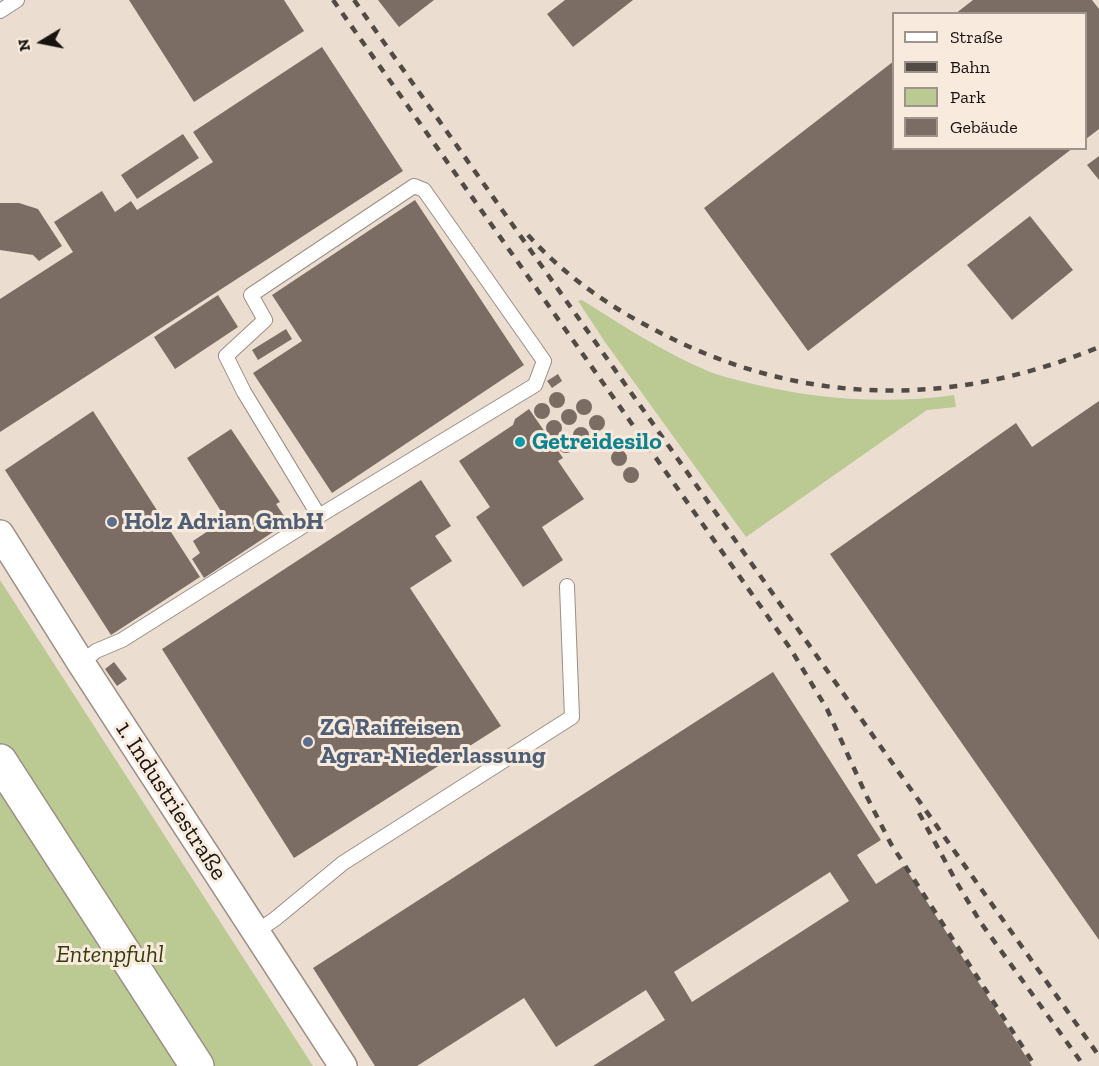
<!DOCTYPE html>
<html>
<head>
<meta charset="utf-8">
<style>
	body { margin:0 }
	#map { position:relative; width:1099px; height:1066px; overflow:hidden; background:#ecddd1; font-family:"Zilla Slab",serif }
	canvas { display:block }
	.legend { position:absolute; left:892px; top:12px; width:195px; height:138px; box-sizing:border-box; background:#f9eade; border:2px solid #9f948b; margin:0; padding:8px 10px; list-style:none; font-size:18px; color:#18130f }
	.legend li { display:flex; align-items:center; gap:12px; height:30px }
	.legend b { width:30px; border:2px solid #9f948b }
	.north { position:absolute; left:12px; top:12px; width:60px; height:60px; -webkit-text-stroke:4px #f9eade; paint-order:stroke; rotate:260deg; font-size:16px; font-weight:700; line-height:24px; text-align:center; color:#18130f }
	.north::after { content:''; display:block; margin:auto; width:21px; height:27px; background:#18130f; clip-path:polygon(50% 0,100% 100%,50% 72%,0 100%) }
</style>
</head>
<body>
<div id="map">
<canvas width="1099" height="1066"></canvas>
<ul class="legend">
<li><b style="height:8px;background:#fff"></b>Straße</li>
<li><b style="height:8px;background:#524a44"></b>Bahn</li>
<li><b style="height:16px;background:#bbc993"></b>Park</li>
<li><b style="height:16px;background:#7b6d63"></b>Gebäude</li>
</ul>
<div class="north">N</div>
</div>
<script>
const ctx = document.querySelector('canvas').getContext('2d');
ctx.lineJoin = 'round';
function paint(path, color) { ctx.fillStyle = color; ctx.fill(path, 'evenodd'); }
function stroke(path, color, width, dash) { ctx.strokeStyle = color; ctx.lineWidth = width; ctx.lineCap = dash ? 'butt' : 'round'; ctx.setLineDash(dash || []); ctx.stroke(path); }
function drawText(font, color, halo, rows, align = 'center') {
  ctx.font = font + ' "Zilla Slab",serif'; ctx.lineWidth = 6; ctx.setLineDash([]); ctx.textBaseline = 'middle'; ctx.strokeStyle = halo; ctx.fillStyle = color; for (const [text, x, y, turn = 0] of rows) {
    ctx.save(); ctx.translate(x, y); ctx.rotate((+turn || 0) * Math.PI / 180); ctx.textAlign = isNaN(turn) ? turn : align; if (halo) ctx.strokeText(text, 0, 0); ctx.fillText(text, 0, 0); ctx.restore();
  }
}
paint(new Path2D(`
	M582 300C623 326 665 353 710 372 721 376 733 379 745 382 811 399 886 405 954 395L956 407 927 410 746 537 605 342 578 301Z
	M0 580 313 1066H0Z`), '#bbc993');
paint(new Path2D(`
	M129 0H284L304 31 194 102Z
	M378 0H434L399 27Z
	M565 0H633L573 47 547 14Z
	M973 0H1092L1099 9V129L1086 139V14H955Z
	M322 47 403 171 274 255 0 432V299L73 252 54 222 102 191 115 212 131 201 137 210 213 162 193 132Z
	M894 61V148H1073L808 351 704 208Z
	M183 134 199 158 137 199 121 175Z
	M1099 156V180L1087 165Z
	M415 200 524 365 332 493 253 373 302 341 272 295Z
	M0 203H19L38 209 62 246 39 261 33 255 0 250Z
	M1030 216 1073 270 1012 320 967 265Z
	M218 295 238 327 175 369 154 337Z
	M286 329 292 339 258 360 252 350Z
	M558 374 562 381 552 388 547 381Z
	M549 400a8 8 0 1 1 16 0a8 8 0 1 1-16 0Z
	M576 407a8 8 0 1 1 16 0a8 8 0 1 1-16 0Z
	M1099 401V940L830 554 1016 423 1032 447Z
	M534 411a8 8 0 1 1 16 0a8 8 0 1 1-16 0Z
	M561 417a8 8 0 1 1 16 0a8 8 0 1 1-16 0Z
	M529 409 563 458 558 461 584 499 542 527 563 560 523 587 476 517 490 507 459 461 513 425 515 419Z
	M93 411 200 577 111 635 5 470Z
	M589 423a8 8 0 1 1 16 0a8 8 0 1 1-16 0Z
	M546 428a8 8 0 1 1 16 0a8 8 0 1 1-16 0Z
	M573 435a8 8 0 1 1 16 0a8 8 0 1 1-16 0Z
	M231 429 280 502 276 504 288 522 204 578 192 559 200 553 193 541 226 519 187 458Z
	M600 441a8 8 0 1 1 16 0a8 8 0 1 1-16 0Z
	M558 445a8 8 0 1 1 16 0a8 8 0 1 1-16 0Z
	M611 458a8 8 0 1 1 16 0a8 8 0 1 1-16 0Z
	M623 475a8 8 0 1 1 16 0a8 8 0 1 1-16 0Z
	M421 480 451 526 435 536 452 561 410 588 501 726 294 858 162 649Z
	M114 662 127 679 117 686 105 669Z
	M773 672 881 840 857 855 876 884 904 866 1032 1066H593L665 1020 646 990 556 1047 524 998 417 1066H375L313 968ZM830 872 849 901 692 1002 674 972Z`), '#7b6d63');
const service = new Path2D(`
	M0 11 17 0
	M414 186 424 190 544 361 535 385 319 516 244 392 226 356 265 320 251 295Z
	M81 663 96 651 122 640 319 516
	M256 932 275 919 343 863 572 717 567 586`);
const minor = new Path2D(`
	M0 534 81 663 343 1066`);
const secondary = new Path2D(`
	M0 761 197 1066`);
stroke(service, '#9c8e84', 16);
stroke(minor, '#9c8e84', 30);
stroke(secondary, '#9c8e84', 36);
stroke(service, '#fff', 14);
stroke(minor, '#fff', 27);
stroke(secondary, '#fff', 33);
stroke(new Path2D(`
	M333 0 790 648 827 709 867 797 891 844 1035 1066
	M354 0 1099 1056
	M528 235C563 274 608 306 655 330 798 406 950 409 1099 347
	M919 813 957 883 981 923 1084 1066`), '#524a44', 4.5, [8, 8]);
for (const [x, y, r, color] of [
	[520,442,6,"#0f9aa8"],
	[112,522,6,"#5c6f8a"],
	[308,742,6,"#5c6f8a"]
]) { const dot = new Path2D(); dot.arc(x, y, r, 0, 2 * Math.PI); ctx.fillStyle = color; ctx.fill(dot); stroke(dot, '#f9eade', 2); }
drawText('bold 24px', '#0d838f', '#f9eade', [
	["Getreidesilo",532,442]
], 'left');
drawText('bold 24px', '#4e5e75', '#f9eade', [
	["Holz Adrian GmbH",124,522],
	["ZG Raiffeisen",320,728],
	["Agrar-Niederlassung",320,756]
], 'left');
drawText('24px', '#18130f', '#f9eade', [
	["1. Industriestraße",171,801,57]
]);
drawText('italic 24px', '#353e0a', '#f9eade', [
	["Entenpfuhl",110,955]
]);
</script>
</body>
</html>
